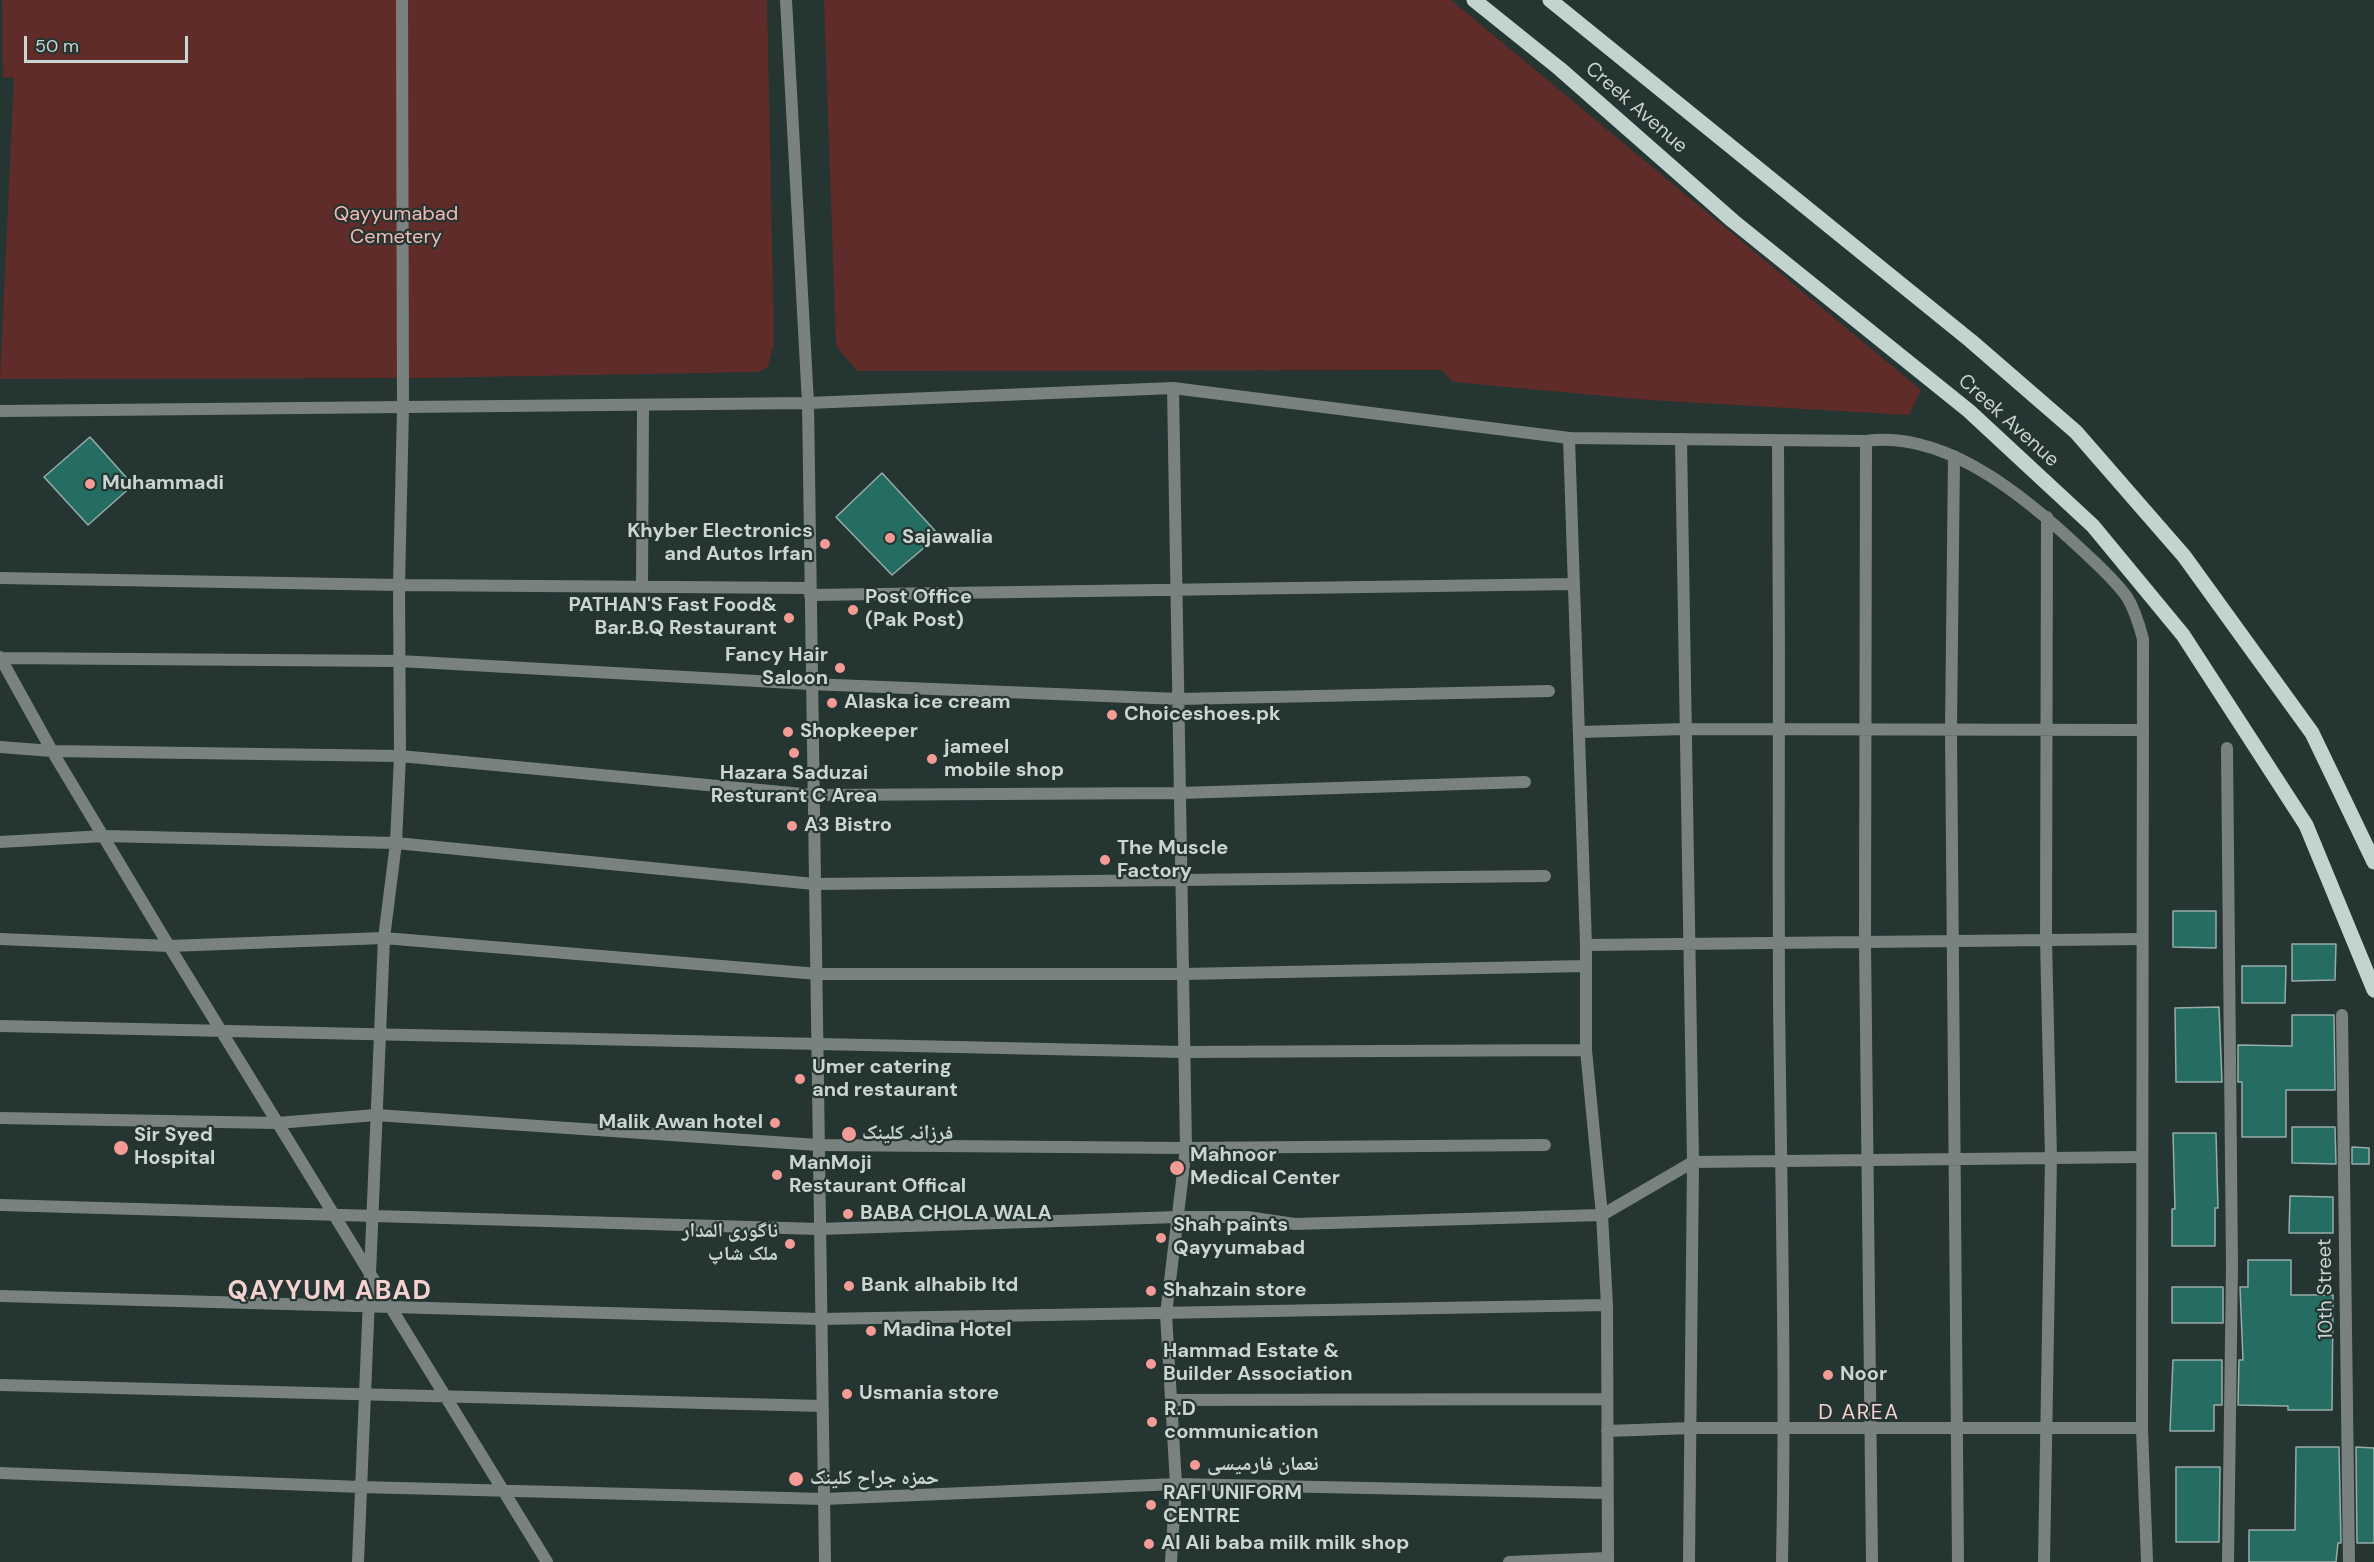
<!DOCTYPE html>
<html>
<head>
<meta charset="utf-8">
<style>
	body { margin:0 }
	#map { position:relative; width:2374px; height:1562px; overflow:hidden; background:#243532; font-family:"DM Sans",sans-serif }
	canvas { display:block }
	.scale { position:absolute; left:24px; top:36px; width:164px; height:27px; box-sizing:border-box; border:3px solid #cbd5d2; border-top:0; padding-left:8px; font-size:18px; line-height:21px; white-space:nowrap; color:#cbd5d2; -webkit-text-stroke:4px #243532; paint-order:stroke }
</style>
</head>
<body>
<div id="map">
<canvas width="2374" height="1562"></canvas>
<div class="scale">50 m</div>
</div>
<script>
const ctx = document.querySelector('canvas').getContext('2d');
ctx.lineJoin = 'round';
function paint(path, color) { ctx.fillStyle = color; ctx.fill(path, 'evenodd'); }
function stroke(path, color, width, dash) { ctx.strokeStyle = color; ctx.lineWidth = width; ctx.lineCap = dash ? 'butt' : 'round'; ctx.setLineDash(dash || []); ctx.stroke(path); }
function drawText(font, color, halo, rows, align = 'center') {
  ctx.font = font + ' "DM Sans","Noto Naskh Arabic",sans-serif'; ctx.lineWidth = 4.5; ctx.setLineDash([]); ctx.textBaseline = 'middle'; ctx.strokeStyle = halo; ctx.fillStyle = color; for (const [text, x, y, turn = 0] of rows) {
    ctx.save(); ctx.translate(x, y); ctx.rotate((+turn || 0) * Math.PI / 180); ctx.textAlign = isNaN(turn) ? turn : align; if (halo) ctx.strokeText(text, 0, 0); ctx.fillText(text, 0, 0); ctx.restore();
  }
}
paint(new Path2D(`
	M2 0H767L774 343 768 367 758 372 420 378 0 379 14 78 3 77Z
	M824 0H1451L1921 390 1909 415 1649 400 1453 382 1442 370 857 371 836 346Z`), '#602c2a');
const building = new Path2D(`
	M90 437 133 485 88 525 44 477Z
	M882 473 939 535 892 575 836 517Z
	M2173 911H2216V948L2173 947Z
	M2292 944H2336L2335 980 2292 981Z
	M2242 966H2286L2285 1003H2242Z
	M2219 1007 2222 1082H2176L2175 1008Z
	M2292 1015H2334L2335 1090H2286V1137H2242V1082H2238V1045L2292 1046Z
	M2292 1127H2335L2336 1164 2292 1163Z
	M2173 1133H2216L2218 1208H2215V1246H2172V1209H2175Z
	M2352 1147 2369 1148V1164H2352Z
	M2290 1196 2333 1197V1233H2289Z
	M2248 1260H2291V1295H2333L2332 1410H2288V1406L2238 1405 2239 1360H2243L2240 1287H2248Z
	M2172 1287H2223V1323H2172Z
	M2173 1360H2222V1405H2214V1431H2170Z
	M2296 1447H2339L2341 1543H2338L2336 1562H2249V1530H2295Z
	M2356 1447 2374 1448V1543H2357Z
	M2176 1467H2220L2219 1542H2176Z`);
paint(building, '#256d62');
stroke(building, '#98aca8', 1.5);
stroke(new Path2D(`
	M402 0 403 408`), '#7a8280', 12);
stroke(new Path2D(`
	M1569 438 1586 945V1050L1602 1215 1607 1305 1608 1562
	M1681 439 1693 1162 1689 1562
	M1778 441C1780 627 1778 813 1779 999 1781 1186 1786 1374 1782 1562
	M1866 441 1865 942 1872 1562
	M1954 456 1951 730 1958 1562
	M0 578 399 585 810 588
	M642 586 643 405
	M810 595 1573 584
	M0 657 52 751 169 946 547 1562
	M0 658 400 661 810 684 1178 699 1549 691
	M1579 732 1685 729 2143 730
	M0 747 52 751 400 756 813 795 1180 793 1525 782
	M2227 748 2232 1266 2228 1562
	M0 842 104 836 396 843 814 884 1545 876
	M0 939 169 946 384 938 818 974H1183L1586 966
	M1586 945 2142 939
	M2342 1015 2349 1562
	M0 1026 1184 1052 1586 1050
	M0 1118 277 1123 376 1115 818 1145 1186 1148 1545 1145
	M0 1205 819 1229 1177 1217H1247L1295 1224 1602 1215 1693 1162 2142 1157
	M0 1296 821 1319 1607 1305
	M0 1385 822 1406
	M1172 1400 1605 1399
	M1607 1431 1691 1428H2142
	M0 1473 361 1487 824 1499 1176 1484 1606 1493
	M358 1562 384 938 396 843 400 756 399 585 403 408
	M1171 1562 1176 1484 1166 1314 1186 1148 1173 388
	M1509 1562 1608 1558
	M2044 1562 2051 1158 2046 940 2047 517`), '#7a8280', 12);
stroke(new Path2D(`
	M786 0 808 403 825 1562
	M0 411 808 403 1173 388 1569 438 1866 441C1947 430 2028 499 2083 551 2098 565 2115 580 2127 597 2135 610 2139 624 2143 639L2142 1428 2147 1562`), '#7a8280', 12);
stroke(new Path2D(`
	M1474 0 1560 69 1733 221 1969 411 2093 526 2183 635 2306 825 2374 990
	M1550 0 1971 341 2076 432 2184 556 2312 733 2374 862`), '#c3d4d0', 15);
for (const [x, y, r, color] of [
	[90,484,6,"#f59b96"],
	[890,538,6,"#f59b96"],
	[825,544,6,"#f59b96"],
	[853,610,6,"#f59b96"],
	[789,618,6,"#f59b96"],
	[840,668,6,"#f59b96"],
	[832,703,6,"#f59b96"],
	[1112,715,6,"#f59b96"],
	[788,732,6,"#f59b96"],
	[794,753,6,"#f59b96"],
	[932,759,6,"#f59b96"],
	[792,826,6,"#f59b96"],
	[1105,860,6,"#f59b96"],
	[800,1079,6,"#f59b96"],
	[775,1123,6,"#f59b96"],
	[849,1134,8,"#f59b96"],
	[121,1148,8,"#f59b96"],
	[1177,1168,8,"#f59b96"],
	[777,1175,6,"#f59b96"],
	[848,1214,6,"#f59b96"],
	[1161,1238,6,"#f59b96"],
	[790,1244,6,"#f59b96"],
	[849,1286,6,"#f59b96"],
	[1151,1291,6,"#f59b96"],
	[871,1331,6,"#f59b96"],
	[1151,1364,6,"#f59b96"],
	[1828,1375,6,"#f59b96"],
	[847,1394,6,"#f59b96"],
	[1152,1422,6,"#f59b96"],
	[1195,1465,6,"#f59b96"],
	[796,1479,8,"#f59b96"],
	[1151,1505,6,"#f59b96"],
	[1149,1544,6,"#f59b96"]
]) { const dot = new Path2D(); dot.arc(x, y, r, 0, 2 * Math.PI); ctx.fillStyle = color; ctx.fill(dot); stroke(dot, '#243532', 2); }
drawText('20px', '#cbd5d2', '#243532', [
	["Creek Avenue",1636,108,41],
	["Creek Avenue",2008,421,42],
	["10th Street",2326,1289,-91]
]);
drawText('20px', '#f6b8b4', '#243532', [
	["Qayyumabad",396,215],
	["Cemetery",396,238]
]);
drawText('bold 20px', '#cbd5d2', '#243532', [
	["Muhammadi",102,484],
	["Khyber Electronics",813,532,"right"],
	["and Autos Irfan",813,555,"right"],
	["Sajawalia",902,538],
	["Post Office",865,598],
	["(Pak Post)",865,621],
	["PATHAN'S Fast Food&",777,606,"right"],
	["Bar.B.Q Restaurant",777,629,"right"],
	["Fancy Hair",828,656,"right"],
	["Saloon",828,679,"right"],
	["Alaska ice cream",844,703],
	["Choiceshoes.pk",1124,715],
	["Shopkeeper",800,732],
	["jameel",944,748],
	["mobile shop",944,771],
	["Hazara Saduzai",794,774,"center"],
	["Resturant C Area",794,797,"center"],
	["A3 Bistro",804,826],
	["The Muscle",1117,849],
	["Factory",1117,872],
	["Umer catering",812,1068],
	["and restaurant",812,1091],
	["Malik Awan hotel",763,1123,"right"],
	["فرزانہ کلینک",862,1134],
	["Sir Syed",134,1136],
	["Hospital",134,1159],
	["Mahnoor",1190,1156],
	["Medical Center",1190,1179],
	["ManMoji",789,1164],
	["Restaurant Offical",789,1187],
	["BABA CHOLA WALA",860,1214],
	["Shah paints",1173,1226],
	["Qayyumabad",1173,1249],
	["ناگوری المدار",778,1232,"right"],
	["ملک شاپ",778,1255,"right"],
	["Bank alhabib ltd",861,1286],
	["Shahzain store",1163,1291],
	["Madina Hotel",883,1331],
	["Hammad Estate &",1163,1352],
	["Builder Association",1163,1375],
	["Noor",1840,1375],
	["Usmania store",859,1394],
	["R.D",1164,1410],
	["communication",1164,1433],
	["نعمان فارمیسی",1207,1465],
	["حمزہ جراح کلینک",810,1479],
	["RAFI UNIFORM",1163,1494],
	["CENTRE",1163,1517],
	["Al Ali baba milk milk shop",1161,1544]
], 'left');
ctx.letterSpacing = '1.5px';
drawText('21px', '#f5d2cf', '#243532', [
	["D AREA",1859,1413]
]);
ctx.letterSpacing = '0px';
ctx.letterSpacing = '1.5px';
drawText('bold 26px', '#f5d2cf', '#243532', [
	["QAYYUM ABAD",330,1292]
]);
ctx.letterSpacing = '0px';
</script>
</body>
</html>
